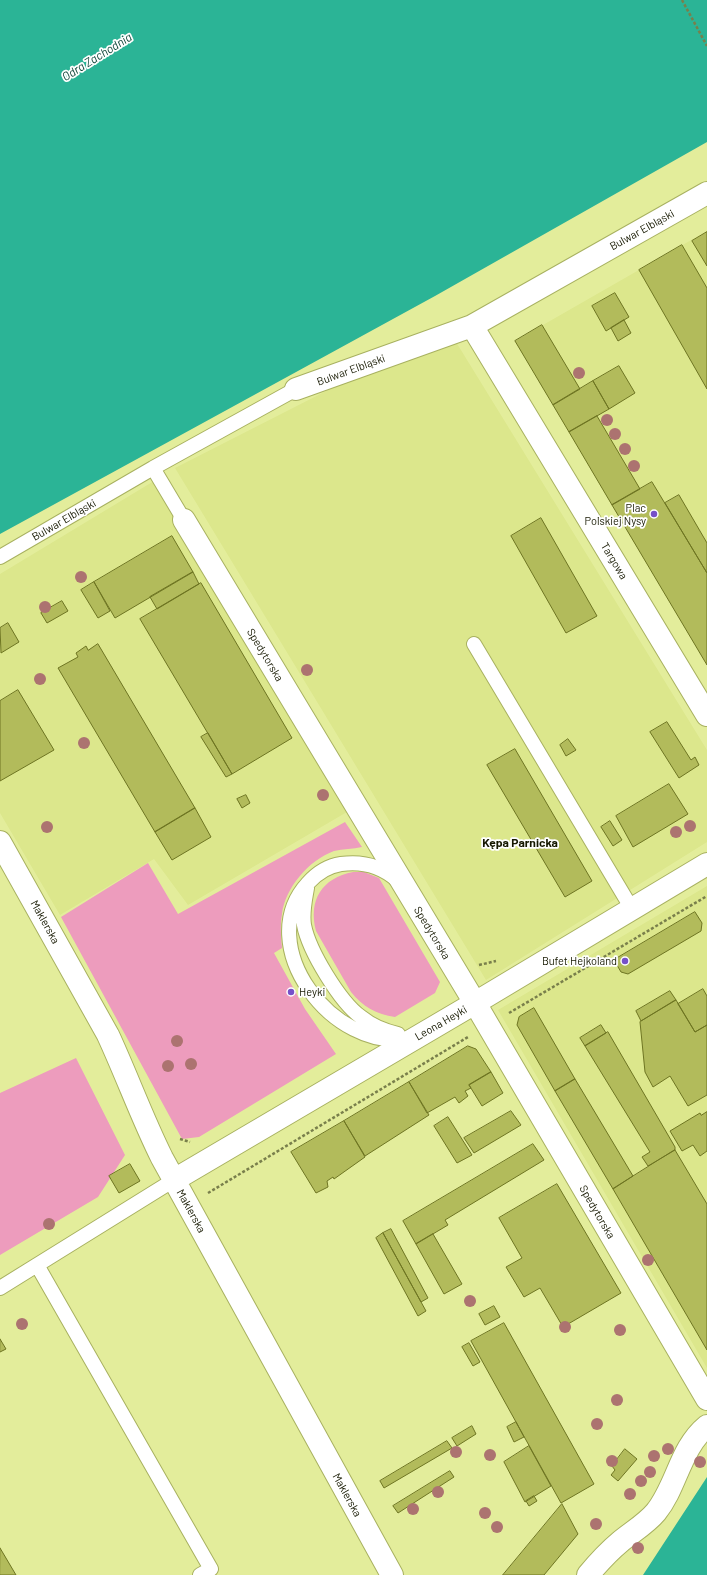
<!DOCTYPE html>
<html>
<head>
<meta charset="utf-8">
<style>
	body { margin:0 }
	canvas { display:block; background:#e3ed9b }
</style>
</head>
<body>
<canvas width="707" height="1575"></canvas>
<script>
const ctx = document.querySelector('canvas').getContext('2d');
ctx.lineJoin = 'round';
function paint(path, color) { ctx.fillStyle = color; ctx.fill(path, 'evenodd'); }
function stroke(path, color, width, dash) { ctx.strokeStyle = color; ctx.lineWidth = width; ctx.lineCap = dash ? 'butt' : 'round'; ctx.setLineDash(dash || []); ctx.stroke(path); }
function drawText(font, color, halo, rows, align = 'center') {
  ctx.font = font + ' Barlow,sans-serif'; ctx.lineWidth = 3.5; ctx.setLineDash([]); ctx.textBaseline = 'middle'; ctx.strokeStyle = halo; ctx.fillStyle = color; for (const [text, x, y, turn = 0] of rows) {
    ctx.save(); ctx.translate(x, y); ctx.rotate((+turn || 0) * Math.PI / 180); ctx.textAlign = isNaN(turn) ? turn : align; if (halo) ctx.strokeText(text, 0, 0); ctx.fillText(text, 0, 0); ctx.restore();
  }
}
paint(new Path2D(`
	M707 231V665L515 341Z
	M448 329 707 750V842L486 980 175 468Z
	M154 481 347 812 188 905 154 859 60 915 0 813V574Z
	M707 886V1368L498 1010Z`), '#dce78c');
paint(new Path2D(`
	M345 822 362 847C353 849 343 849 334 851 309 860 285 888 282 914 280 925 281 937 282 948L274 953 305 1009 336 1054 199 1137 182 1139 61 917 148 863 178 914Z
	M353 872H364L379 878 440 982 435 993 395 1017C376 1014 363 1007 351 992L316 931C308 900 322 878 353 872Z
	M76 1058 125 1155 98 1197 0 1255V1093Z`), '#ed9cbd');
paint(new Path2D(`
	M0 0H707V142L435 296 0 534Z
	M707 1477V1575H643Z`), '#2bb496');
const building = new Path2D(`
	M707 232V266L692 241Z
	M682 245 707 288V389L639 270Z
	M615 293 629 317 606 331 592 306Z
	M624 320 631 333 618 341 611 328Z
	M542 325 580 389 553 405 515 341Z
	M619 366 635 393 609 409 593 381Z
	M593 381 609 409 569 432 553 405Z
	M597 416 640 489 612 505 569 432Z
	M652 482 707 573V665L612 505Z
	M679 495 707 543V573L665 503Z
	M541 518 597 616 566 633 511 536Z
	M172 536 193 572 115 618 94 582Z
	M193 572 199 584 157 609 150 597Z
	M94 582 110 611 98 618 81 590Z
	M201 583 292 738 232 774 140 619Z
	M62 601 68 611 47 623 41 613Z
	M8 623 19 642 1 653 0 628Z
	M98 644 195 808 155 832 58 668 78 657 76 653 86 646 88 650Z
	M18 690 54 750 0 781V701Z
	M667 722 691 760 695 757 699 765 679 778 650 732Z
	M208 733 232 774 226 777 201 737Z
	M568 739 576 750 566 756 560 745Z
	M515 749 592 881 565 897 487 765Z
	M669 784 688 814 633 847 616 816Z
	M246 795 250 803 242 808 237 799Z
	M195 808 211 837 172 860 155 832Z
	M610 821 622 840 613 846 601 827Z
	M695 912 702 923 701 931 628 974 621 972 614 960Z
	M703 989 707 996V1025L695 1032 678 1004Z
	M670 991 676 1000 641 1021 636 1011Z
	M676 1000 695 1032 707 1025V1095L688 1106 670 1076 653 1087 645 1072 640 1022Z
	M534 1008 575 1079 555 1091 517 1025 519 1017Z
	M601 1025 606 1033 585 1046 580 1038Z
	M608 1032 675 1147V1150L648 1166 642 1157 650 1152 585 1046Z
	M468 1046 476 1049 491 1072 469 1085 471 1088 465 1091 468 1096 459 1103 455 1097 427 1113 409 1082Z
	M491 1072 503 1093 482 1106 469 1085Z
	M575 1079 633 1176 613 1189 555 1091Z
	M409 1082 429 1115 365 1156 344 1121Z
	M511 1111 521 1125 474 1153 464 1138Z
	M707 1112V1151L700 1156 693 1145 682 1151 670 1131 700 1113 701 1115Z
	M448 1117 472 1155 457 1163 434 1126Z
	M344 1121 365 1157 334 1179 333 1177 327 1181 328 1187 316 1193 291 1152Z
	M533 1144 544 1160 445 1220 448 1225 416 1244 403 1221Z
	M675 1150 707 1204V1350L613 1189Z
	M130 1164 140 1181 119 1193 109 1176Z
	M557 1184 621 1293 563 1327 540 1288 524 1297 506 1267 522 1258 499 1218Z
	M391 1229 428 1298 421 1302 383 1233Z
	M383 1233 426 1311 418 1316 376 1238Z
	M433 1234 462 1284 444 1294 416 1244Z
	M494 1306 500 1317 485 1325 479 1314Z
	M504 1323 594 1484 561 1503 471 1341Z
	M0 1339 6 1349 0 1352Z
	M469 1343 480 1362 473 1366 462 1347Z
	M516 1422 524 1437 514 1442 507 1427Z
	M472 1426 476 1434 457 1446 452 1438Z
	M447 1441 452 1448 384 1488 380 1481Z
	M529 1446 551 1486 525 1502 504 1462Z
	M625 1449 637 1459 618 1481 611 1475 615 1470 612 1466Z
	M450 1471 454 1477 398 1513 393 1506Z
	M534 1496 537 1501 529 1506 526 1501Z
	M562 1504 578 1534 544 1575H503Z
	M0 1548 16 1575H0Z`);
paint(building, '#b2bb5b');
stroke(building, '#6e7522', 1);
const lane = new Path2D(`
	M153 468 184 520
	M0 557 153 468 296 389
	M474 644 632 909
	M397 880C381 866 362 861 341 864 328 866 317 873 308 883 251 945 334 1053 409 1038
	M307 888C305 900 302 912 304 925 309 951 340 1002 361 1017 372 1026 384 1031 398 1034
	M174 1180 37 1265 211 1569 200 1575
	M0 1288 37 1265`);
const street = new Path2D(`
	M472 326 707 715
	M296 389 472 326 707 193
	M184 520 475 1003 707 1399
	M0 842 108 1035C127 1076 142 1118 162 1158L392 1575
	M174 1180 475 1003 707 864
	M588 1575C598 1563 608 1552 620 1542 632 1532 646 1524 656 1512 677 1486 680 1448 707 1426`);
stroke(lane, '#a8b160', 16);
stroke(street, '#a8b160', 24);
stroke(new Path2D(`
	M682 0 707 46
	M479 965 496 961
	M509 1013 707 896
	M180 1139 190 1142
	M208 1193 468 1037`), '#797f4b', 2.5, [3, 2]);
stroke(lane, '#fff', 14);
stroke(street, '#fff', 22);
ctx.fillStyle = '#ac7370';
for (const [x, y] of [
	[579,373],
	[607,420],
	[615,434],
	[625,449],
	[634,466],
	[81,577],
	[45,607],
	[307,670],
	[40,679],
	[84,743],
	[323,795],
	[690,826],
	[47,827],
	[676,832],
	[177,1041],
	[191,1064],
	[168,1066],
	[49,1224],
	[648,1260],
	[470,1301],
	[22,1324],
	[565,1327],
	[620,1330],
	[617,1400],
	[597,1424],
	[668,1449],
	[456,1452],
	[490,1455],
	[654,1456],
	[612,1461],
	[700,1462],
	[650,1472],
	[641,1481],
	[438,1492],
	[630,1494],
	[413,1509],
	[485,1513],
	[596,1524],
	[497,1527],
	[638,1548]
]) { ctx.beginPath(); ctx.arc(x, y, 6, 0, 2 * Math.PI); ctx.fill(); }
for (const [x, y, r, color] of [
	[654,514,4,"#7650c9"],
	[625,961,4,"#7650c9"],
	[291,992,4,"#7650c9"]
]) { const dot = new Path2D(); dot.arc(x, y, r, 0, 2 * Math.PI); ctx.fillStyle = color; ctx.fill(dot); stroke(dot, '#fff', 1.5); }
drawText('11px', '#161800', '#fff', [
	["Bulwar Elbląski",642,230,-29],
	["Bulwar Elbląski",351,370,-20],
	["Bulwar Elbląski",64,520,-30],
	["Targowa",614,561,59],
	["Spedytorska",265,655,59],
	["Maklerska",45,922,61],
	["Spedytorska",432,933,59],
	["Leona Heyki",441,1023,-30],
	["Maklerska",191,1211,61],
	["Spedytorska",597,1212,60],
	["Maklerska",347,1495,61]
]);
drawText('11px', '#161800', '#fff', [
	["Plac",646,508],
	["Polskiej Nysy",646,521],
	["Bufet Hejkoland",617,961],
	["Heyki",299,992,"left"]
], 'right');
drawText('italic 12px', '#0e4639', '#fff', [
	["Odra Zachodnia",97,57,-32]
]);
drawText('bold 12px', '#161800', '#fff', [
	["Kępa Parnicka",520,843]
]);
</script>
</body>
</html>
